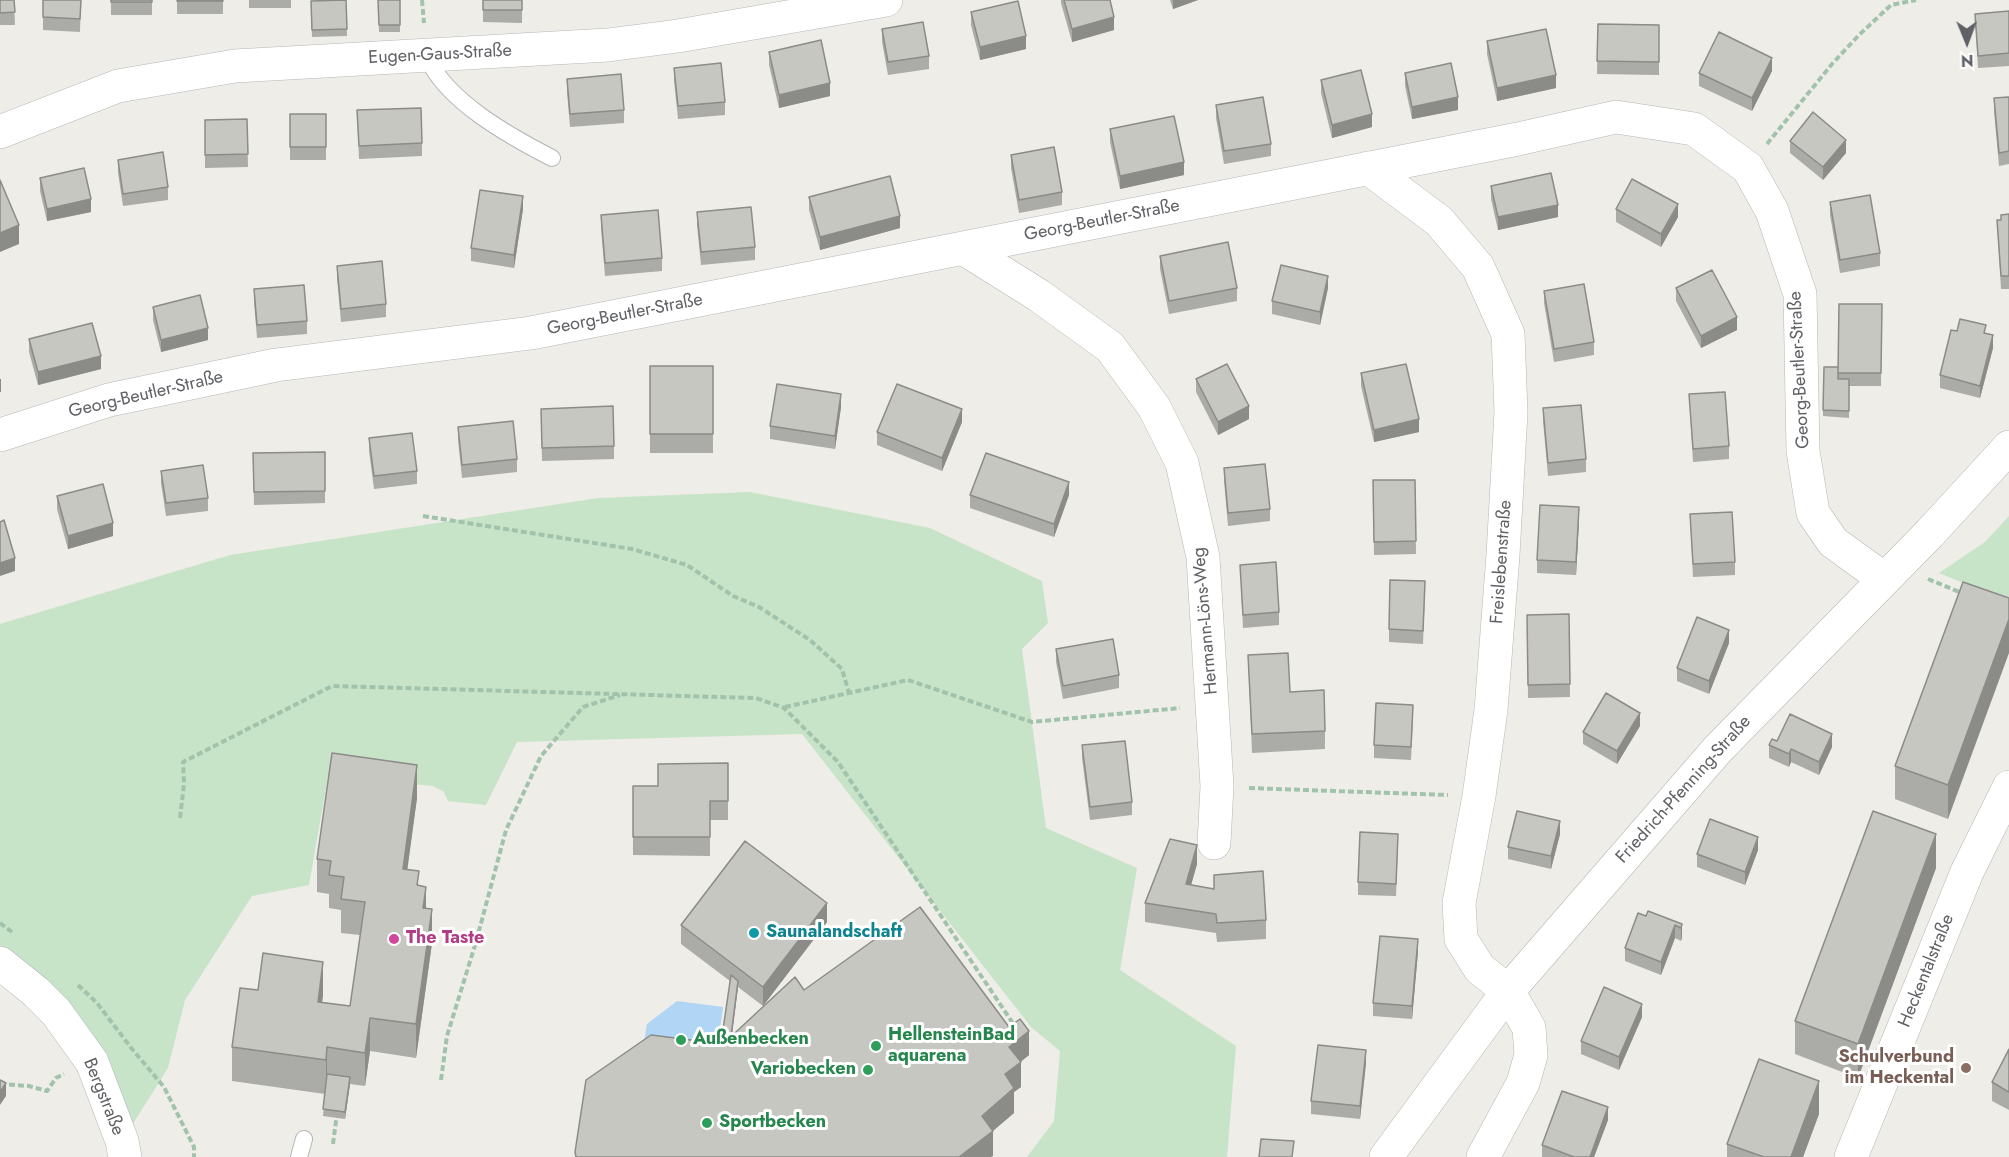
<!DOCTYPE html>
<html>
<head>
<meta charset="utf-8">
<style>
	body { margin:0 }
	#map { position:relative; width:2009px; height:1157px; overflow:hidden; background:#efede7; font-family:Jost,sans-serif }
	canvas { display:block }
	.north { position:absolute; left:1937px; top:12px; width:60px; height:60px; -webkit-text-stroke:4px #fff; paint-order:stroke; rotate:179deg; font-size:16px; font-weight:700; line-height:24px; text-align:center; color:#5f6165 }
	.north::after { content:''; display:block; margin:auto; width:21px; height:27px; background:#5f6165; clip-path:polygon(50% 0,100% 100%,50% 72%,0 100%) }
</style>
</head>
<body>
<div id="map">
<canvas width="2009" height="1157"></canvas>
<div class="north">N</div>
</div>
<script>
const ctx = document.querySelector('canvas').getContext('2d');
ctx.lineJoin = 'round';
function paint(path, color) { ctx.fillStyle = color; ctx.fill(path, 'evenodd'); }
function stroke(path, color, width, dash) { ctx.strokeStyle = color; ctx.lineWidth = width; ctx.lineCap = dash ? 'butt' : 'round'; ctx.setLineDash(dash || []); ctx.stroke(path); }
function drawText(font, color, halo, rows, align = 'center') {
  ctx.font = font + ' Jost,sans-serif'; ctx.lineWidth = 6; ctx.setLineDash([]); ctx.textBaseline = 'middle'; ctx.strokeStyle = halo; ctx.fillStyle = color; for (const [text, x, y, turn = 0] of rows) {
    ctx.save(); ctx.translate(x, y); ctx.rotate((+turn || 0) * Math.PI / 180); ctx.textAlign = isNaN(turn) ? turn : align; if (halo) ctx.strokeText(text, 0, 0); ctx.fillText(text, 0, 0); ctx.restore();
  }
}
paint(new Path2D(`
	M750 492 930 528 1042 581 1048 623 1022 649 1046 828 1137 868 1120 970 1236 1046 1227 1157H1027L1054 1121 1060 1051 1031 1027 802 734 517 742 486 805 448 801 444 792 433 786 328 776 309 885 252 896 185 1000 168 1068 122 1141 92 1062 0 963V624L230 555 598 498Z
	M2009 516V602L1939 573 1985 542Z`), '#c7e3c8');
paint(new Path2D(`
	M677 1001 723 1007 715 1064 637 1083 647 1024Z`), '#b1d5f5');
const service = new Path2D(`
	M427 56C444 100 511 137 552 158
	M299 1157 304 1139`);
const minor = new Path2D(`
	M0 132 118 86 235 66 608 45 678 36 886 0
	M1368 168 1439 221 1478 267 1508 334 1511 412 1503 555 1491 710 1479 796 1459 903 1461 939 1480 969 1508 991 1529 1028 1531 1055 1523 1083 1483 1157
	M963 248 1038 295 1110 347 1154 407 1182 463 1203 557 1217 786 1214 843
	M0 435 109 400 276 365 531 333 1518 139 1616 117 1694 129 1748 168 1772 211 1800 294 1803 451 1813 513 1833 542 1884 579
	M1386 1157 1508 991 1718 749 1930 533 2009 447
	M1851 1157 1967 872 2009 787`);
const tertiary = new Path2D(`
	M0 963 36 992 56 1012 92 1062 122 1141 125 1157`);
stroke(service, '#b4b6ba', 18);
stroke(minor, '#b4b6ba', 34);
stroke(tertiary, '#b4b6ba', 34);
stroke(new Path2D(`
	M422 0 424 23
	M1767 144 1832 64 1859 35 1891 5 1916 0
	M423 516 632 549 687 565 733 596 759 607 810 640 842 669 849 693
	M1928 579 1962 593
	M785 707 908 680 1032 722 1180 708
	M1249 788 1448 795
	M180 818 184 784 183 762 332 686 756 698 784 708 838 762 1016 1028
	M0 923 12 932
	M78 985 97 1003 132 1049 164 1087 194 1147V1157
	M441 1080 447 1036 476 942 506 830 541 756 583 707 620 695
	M0 1084 29 1086 47 1091 56 1078 64 1074
	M333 1144 337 1113`), '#a1c3ac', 4, [6, 3]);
stroke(service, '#fff', 16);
stroke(minor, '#fff', 33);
stroke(tertiary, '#fff', 33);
paint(new Path2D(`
	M0 0H14L15 25H0Z
	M43 0H81L80 32 43 30Z
	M111 0H152V15H111Z
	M177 0H223V14H177Z
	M249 0H291V8H249Z
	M346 0 347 36 312 37 311 1Z
	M378 0H400V32H379Z
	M483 0H522V23L483 22Z
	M1061 0H1110L1114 30 1072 42 1061 3Z
	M1170 0H1198L1173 9Z
	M2009 11V66L1978 68 1975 14Z
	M971 12 1026 49 980 60 971 25Z
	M1598 24 1659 25V75L1597 74Z
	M882 29 929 56V69L888 75 882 42Z
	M1487 41 1556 88 1497 101 1487 54Z
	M769 52 830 96 779 108 769 65Z
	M674 68 725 102V115L678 119 674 81Z
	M1772 71 1752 111 1699 86V73Z
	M1405 73 1458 110 1412 119 1405 86Z
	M567 79 624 110V123L570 127 567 92Z
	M1321 80 1372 127 1332 138 1321 93Z
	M2009 97V164L1999 166 1994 111V98Z
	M1216 105 1271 144V156L1224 164 1216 118Z
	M357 110 422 143V156L359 159Z
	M290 114H326V160H290Z
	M247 119 248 167 205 168V120Z
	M1110 129 1184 175 1120 189 1110 142Z
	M1790 141 1846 153 1823 180 1790 153Z
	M1011 155 1062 192V205L1019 213 1011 168Z
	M118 160 168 187V200L123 206 118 173Z
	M40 178 91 212 47 221 40 191Z
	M1491 186 1558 217 1498 230 1491 199Z
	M809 197 900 228 820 250 809 210Z
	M1830 202 1880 253V266L1840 273 1830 215Z
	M523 209 514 268 471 261V248Z
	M1616 209 1678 217 1661 247 1616 222Z
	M697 212 755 247V260L701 265 697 225Z
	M2009 214V289H2001L1997 220H2001Z
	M601 215 662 258V271L605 276 601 228Z
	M1160 256 1237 288V301L1169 314 1160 269Z
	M337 266 386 304V317L341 322 337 279Z
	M1328 288 1320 325 1272 314V301Z
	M1676 288 1737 330 1701 348 1676 301Z
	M254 289 307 321V334L257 338 254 302Z
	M1544 291 1594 342V355L1554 362 1544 303Z
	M1882 304 1881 386H1849V418L1823 416V410L1838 367Z
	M153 307 208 340 161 352 153 320Z
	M1986 333 1993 348 1980 398 1940 388V375Z
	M29 339 101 369 38 385 29 352Z
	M650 366H713V453H650Z
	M1361 373 1419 432 1374 442 1361 386Z
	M1196 379 1249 419 1218 435 1196 392Z
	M1689 394 1729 446V459L1693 462Z
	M841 407 835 449 770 439V426Z
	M1543 408 1586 459V472L1548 476 1543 421Z
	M541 409 614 446V459L542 461Z
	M962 422 942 471 877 445V432Z
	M458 427 517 459V472L462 478 458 440Z
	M369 438 417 471V484L374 489 369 451Z
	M325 452V503L254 505 253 453Z
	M1224 468 1270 509V521L1228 526 1224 481Z
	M161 471 208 498V511L166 516 161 483Z
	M1373 480H1415L1416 554 1374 555Z
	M970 495H1069L1054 537 970 508Z
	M57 496 113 536 68 549 57 509Z
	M1690 514 1735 562V575L1693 577Z
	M1579 520 1576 575 1537 573V560Z
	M1240 565 1279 612V625L1243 628Z
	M1963 582 1948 819 1895 799V766Z
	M1425 594 1423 644 1389 642V629Z
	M1569 614 1570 697 1528 698 1527 615Z
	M1729 643 1709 694 1677 681V668Z
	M1056 649 1119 675V688L1063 699 1056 662Z
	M1248 655 1290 692 1325 731V749L1252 753Z
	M1413 718 1411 760 1374 758V745Z
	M1640 726 1617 764 1583 744V732Z
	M1777 741 1832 747 1819 775 1791 762 1789 767 1769 758V745Z
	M1082 745 1132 802V815L1090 820 1082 758Z
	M728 763V820H710V856L633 855V786H658Z
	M417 798 407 869 419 885 426 909 432 943 416 1058 370 1051 365 1086 350 1084 345 1119 323 1116 325 1094 232 1081V1047L258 990 323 995 322 1002 350 1006 360 935 341 933V910L329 908V894L317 892V859Z
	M1560 834 1551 869 1508 859V847Z
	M1398 847 1396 896 1358 895V882Z
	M1758 850 1745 885 1697 867V854Z
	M1197 864 1191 885 1214 889V875L1266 920V939L1217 942 1216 933 1145 922V903Z
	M1936 868 1858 1078 1795 1054V1021Z
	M1646 916 1682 924V937L1681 941 1675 938 1661 975 1625 961V948Z
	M827 922 763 1006 738 987 732 1036 804 990 1029 1055 1020 1062 1021 1087 1014 1092V1113L993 1131V1156L721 1043 730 981 681 944V925Z
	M1418 952 1412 1019 1373 1016V1003Z
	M1642 1017 1619 1070 1581 1054V1041Z
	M2009 1049V1110L1992 1101V1082Z
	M1366 1063 1360 1119 1311 1114V1101Z
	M1819 1114 1803 1157H1727V1144Z
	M1608 1120 1594 1157H1542V1145Z`), '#ababa7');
paint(new Path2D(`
	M1173 0H1198L1173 9Z
	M1114 17V30L1072 42V29Z
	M1026 36V49L980 60V47Z
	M1772 58V71L1752 111V98Z
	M1556 75V88L1497 101V88Z
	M830 83V96L779 108V95Z
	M1458 97V110L1412 119V107Z
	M1372 114V127L1332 138V125Z
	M1846 140V153L1823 180V167Z
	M1184 162V175L1120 189V176Z
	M523 196V209L514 268V255Z
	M91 199V212L47 221V209Z
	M1678 204V217L1661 247V234Z
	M1558 205V217L1498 230V217Z
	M900 216V228L820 250V237Z
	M19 225V244L0 252V233Z
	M1328 276V288L1320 325V312Z
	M1737 317V330L1701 348V336Z
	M208 328V340L161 352V340Z
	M1993 335V348L1980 398V386Z
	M101 356V369L38 385V372Z
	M0 379H1V392H0Z
	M841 394V407L835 449V436Z
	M1249 406V419L1218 435V422Z
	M962 409V422L942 471V458Z
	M1419 419V432L1374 442V430Z
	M1069 482V495L1054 537V524Z
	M1579 507V520L1576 575V562Z
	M113 523V536L68 549V536Z
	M15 558V571L0 576V563Z
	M2009 619V653L1948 819V785Z
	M1729 630V643L1709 694V681Z
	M1640 713V726L1617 764V751Z
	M1832 734V747L1819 775V762Z
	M1791 749V762L1789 767V754Z
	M417 765V798L403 902V869Z
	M1560 821V834L1551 869V856Z
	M1936 834V868L1858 1078V1044Z
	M1758 837V850L1745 885V872Z
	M1197 845V864L1186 903V884Z
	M426 887V920L423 908Z
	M827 903V922L763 1006V987Z
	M432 909V943L416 1058V1024Z
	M1682 924V937L1681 941V928Z
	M1675 925V938L1661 975V962Z
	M1418 939V952L1412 1019V1006Z
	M323 962V995L318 1035V1002Z
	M738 981V987L728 1063 723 1068Z
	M1642 1004V1017L1619 1070V1057Z
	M370 1018V1051L365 1086V1053Z
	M1029 1031V1055L1012 1069 1021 1062V1087L1014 1092V1113L988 1135 993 1131V1156L991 1157H959L1005 1074 1009 1047Z
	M327 1047V1081L326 1094V1060Z
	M1366 1050V1063L1360 1119V1106Z
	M350 1077V1084L345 1119V1112Z
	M1819 1081V1114L1803 1157H1791Z
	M6 1083V1096L0 1105V1092Z
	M1608 1107V1120L1594 1157H1590Z`), '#8b8b88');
const building = new Path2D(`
	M0 0H14L15 12 0 13Z
	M43 0H81L80 19 43 17Z
	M111 0H152V2H111Z
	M177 0H223V1H177Z
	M346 0 347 29 312 30 311 1Z
	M378 0H400V25H379Z
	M483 0H522V10H483Z
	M1064 0H1110L1114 17 1072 29Z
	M1018 1 1026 36 980 47 971 12Z
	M2009 11V53L1978 56 1975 14Z
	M923 22 929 56 888 62 882 29Z
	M1598 24 1659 25V62L1597 61Z
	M1546 29 1556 75 1497 88 1487 41Z
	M1719 32 1772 58 1752 98 1699 73Z
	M821 40 830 83 779 95 769 52Z
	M721 63 725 102 678 106 674 68Z
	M1451 63 1458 97 1412 107 1405 73Z
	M1361 70 1372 114 1332 125 1321 80Z
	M621 74 624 110 570 114 567 79Z
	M1263 97 1271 144 1224 151 1216 105Z
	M2009 97V151L1999 153 1994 98Z
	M421 108 422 143 359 146 357 110Z
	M1813 112 1846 140 1823 167 1790 141Z
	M290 114H326V147H290Z
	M1174 116 1184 162 1120 176 1110 129Z
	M247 119 248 154 205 155V120Z
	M1054 147 1062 192 1019 200 1011 155Z
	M163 152 168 187 123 194 118 160Z
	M84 168 91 199 47 209 40 178Z
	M1551 173 1558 205 1498 217 1491 186Z
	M890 176 900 216 820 237 809 197Z
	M1632 179 1678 204 1661 234 1616 209Z
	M0 180 19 225 0 233Z
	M480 190 523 196 514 255 471 248Z
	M1870 195 1880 253 1840 260 1830 202Z
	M751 207 755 247 701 252 697 212Z
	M658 210 662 258 605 263 601 215Z
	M2009 214V276H2001L1997 220H2001V215Z
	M1228 242 1237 288 1169 301 1160 256Z
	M382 261 386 304 341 309 337 266Z
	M1281 265 1328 276 1320 312 1272 301Z
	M1712 270 1737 317 1701 336 1676 288Z
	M1584 284 1594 342 1554 349 1544 291Z
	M304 285 307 321 257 325 254 289Z
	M200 295 208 328 161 340 153 307Z
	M1839 304H1882L1881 373H1838Z
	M1960 319 1986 325 1984 333 1993 335 1980 386 1940 375 1951 330 1957 331Z
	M92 323 101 356 38 372 29 339Z
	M1227 364 1249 406 1218 422 1196 379Z
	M1406 364 1419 419 1374 430 1361 373Z
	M650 366H713V434H650Z
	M1824 367H1838V379H1849V411L1823 410Z
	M777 384 841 394 835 436 770 426Z
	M897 384 962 409 942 458 877 432Z
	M1725 392 1729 446 1693 449 1689 394Z
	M1581 405 1586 459 1548 463 1543 408Z
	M613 406 614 446 542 448 541 409Z
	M513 421 517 459 462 465 458 427Z
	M412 433 417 471 374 476 369 438Z
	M325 452V491L254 492 253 453Z
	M986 453 1069 482 1054 524 970 495Z
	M1265 464 1270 509 1228 513 1224 468Z
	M203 465 208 498 166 503 161 471Z
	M1373 480H1415L1416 541 1374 542Z
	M103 484 113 523 68 536 57 496Z
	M1540 505 1579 507 1576 562 1537 560Z
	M1732 512 1735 562 1693 564 1690 514Z
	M4 520 15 558 0 563V522Z
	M1276 562 1279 612 1243 615 1240 565Z
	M1390 580 1425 581 1423 631 1389 629Z
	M1963 582 2009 598V619L1948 785 1895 766Z
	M1569 614 1570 684 1528 685 1527 615Z
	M1697 617 1729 630 1709 681 1677 668Z
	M1113 639 1119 675 1063 686 1056 649Z
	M1288 653 1290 692 1324 690 1325 731 1252 734 1248 655Z
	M1606 693 1640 713 1617 751 1583 732Z
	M1376 703 1413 705 1411 747 1374 745Z
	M1790 714 1832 734 1819 762 1791 749 1789 754 1769 745 1772 739 1777 741Z
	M1125 741 1132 802 1090 807 1082 745Z
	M332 753 417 765 403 869 419 871 417 885 426 887 423 908 432 909 416 1024 370 1018 365 1053 327 1047 326 1060 232 1047 240 988 258 990 263 953 323 962 318 1002 350 1006 365 902 341 899 344 877 329 875 331 861 317 859Z
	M728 763V801H710V837H633V786H658V764Z
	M1517 811 1560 821 1551 856 1508 847Z
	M1873 811 1936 834 1858 1044 1795 1021Z
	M1710 819 1758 837 1745 872 1697 854Z
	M1360 832 1398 834 1396 884 1358 882Z
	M1170 839 1197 845 1186 884 1214 889V875L1263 871 1266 920 1217 923 1216 914 1145 903Z
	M745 841 827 903 763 987 681 925Z
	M920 907 1009 1027 1020 1019 1029 1031 1009 1047 1021 1062 1005 1074 1014 1088 982 1116 993 1131 959 1157H576L575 1152 586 1080 651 1035 723 1044 795 977 804 990Z
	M1648 911 1682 924 1681 928 1675 925 1661 962 1625 948 1638 913 1646 916Z
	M1380 936 1418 939 1412 1006 1373 1003Z
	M731 975 738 981 731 1036 723 1044 721 1043Z
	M1604 987 1642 1004 1619 1057 1581 1041Z
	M1318 1045 1366 1050 1360 1106 1311 1101Z
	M2009 1049V1092L1992 1082Z
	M1759 1059 1819 1081 1791 1157H1764L1727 1144Z
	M327 1074 350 1077 345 1112 323 1109Z
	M0 1080 6 1083 0 1092Z
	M1562 1091 1608 1107 1590 1157H1574L1542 1145Z
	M1261 1139 1294 1141 1292 1157H1259Z`);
paint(building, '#c7c7c2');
stroke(building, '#8b8b88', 1.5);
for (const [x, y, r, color] of [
	[754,933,6,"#0f9aa8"],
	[394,939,6,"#d1479c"],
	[681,1040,6,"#2e9e5b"],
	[876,1046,6,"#2e9e5b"],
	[1966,1068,6,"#8d6e63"],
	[868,1070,6,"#2e9e5b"],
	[707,1123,6,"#2e9e5b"]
]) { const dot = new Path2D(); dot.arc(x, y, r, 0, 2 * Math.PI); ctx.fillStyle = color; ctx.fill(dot); stroke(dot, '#fff', 2); }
drawText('18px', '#5f6165', '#fff', [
	["Eugen-Gaus-Straße",440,55,-3],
	["Georg-Beutler-Straße",1102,221,-11],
	["Georg-Beutler-Straße",625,315,-11],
	["Georg-Beutler-Straße",1800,370,-93],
	["Georg-Beutler-Straße",146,395,-13],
	["Freislebenstraße",1502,562,-86],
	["Hermann-Löns-Weg",1206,621,-95],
	["Friedrich-Pfenning-Straße",1684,790,-48],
	["Heckentalstraße",1927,971,-68],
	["Bergstraße",103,1097,68]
]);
drawText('bold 18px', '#0d838f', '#fff', [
	["Saunalandschaft",766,933]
], 'left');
drawText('bold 18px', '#b23c85', '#fff', [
	["The Taste",406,939]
], 'left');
drawText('bold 18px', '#27864d', '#fff', [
	["HellensteinBad",888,1036],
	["aquarena",888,1057],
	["Außenbecken",693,1040],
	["Variobecken",856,1070,"right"],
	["Sportbecken",719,1123]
], 'left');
drawText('bold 18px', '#785e54', '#fff', [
	["Schulverbund",1954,1058],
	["im Heckental",1954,1079]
], 'right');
</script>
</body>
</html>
